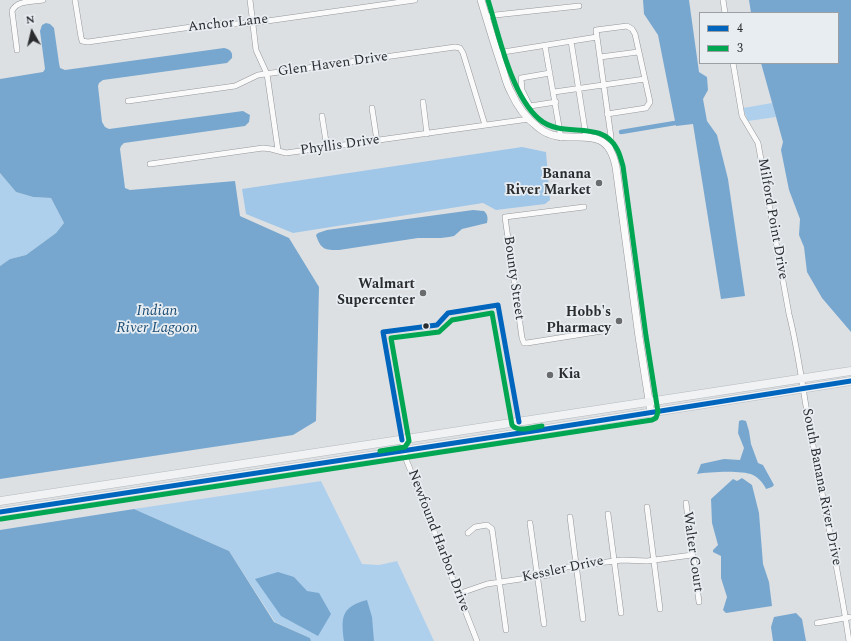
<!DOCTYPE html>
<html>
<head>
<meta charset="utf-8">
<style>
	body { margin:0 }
	#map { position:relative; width:851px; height:641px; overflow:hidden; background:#dde0e3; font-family:Spectral,serif }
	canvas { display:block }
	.legend { position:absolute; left:699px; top:12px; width:140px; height:52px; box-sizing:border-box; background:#e8edf2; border:1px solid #9ca0a4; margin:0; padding:5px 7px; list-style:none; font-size:12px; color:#2a2c2e }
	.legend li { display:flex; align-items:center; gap:8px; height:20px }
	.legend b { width:20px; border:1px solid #9ca0a4 }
	.north { position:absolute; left:12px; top:12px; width:40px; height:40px; -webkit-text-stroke:3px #e8edf2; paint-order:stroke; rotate:352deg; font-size:11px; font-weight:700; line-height:16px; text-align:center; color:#2a2c2e }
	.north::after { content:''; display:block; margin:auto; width:14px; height:18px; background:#2a2c2e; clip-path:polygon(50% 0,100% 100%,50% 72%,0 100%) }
</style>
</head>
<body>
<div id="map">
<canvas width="851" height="641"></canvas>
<ul class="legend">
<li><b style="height:5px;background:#0065bd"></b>4</li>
<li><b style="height:5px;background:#00a651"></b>3</li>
</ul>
<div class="north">N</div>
</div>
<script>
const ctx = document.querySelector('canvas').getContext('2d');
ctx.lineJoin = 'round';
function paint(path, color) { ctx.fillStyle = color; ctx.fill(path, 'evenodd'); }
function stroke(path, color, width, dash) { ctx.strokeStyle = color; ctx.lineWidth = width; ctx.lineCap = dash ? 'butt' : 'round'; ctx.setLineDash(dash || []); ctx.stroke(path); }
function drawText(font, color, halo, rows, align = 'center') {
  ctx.font = font + ' Spectral,serif'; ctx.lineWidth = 3.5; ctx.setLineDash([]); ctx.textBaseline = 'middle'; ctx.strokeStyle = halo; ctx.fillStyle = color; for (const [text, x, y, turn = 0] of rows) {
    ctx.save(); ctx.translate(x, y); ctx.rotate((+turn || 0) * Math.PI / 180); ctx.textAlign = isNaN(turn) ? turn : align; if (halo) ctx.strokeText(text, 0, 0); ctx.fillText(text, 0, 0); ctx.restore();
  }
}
paint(new Path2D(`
	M772 103 776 117 748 121 743 108Z
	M0 173 16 192 33 197 51 198 64 223 56 233 26 255 10 259 0 266Z
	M321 481 362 564 379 565 397 561 434 641H311L310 638 275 622 229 551 134 509Z`), '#aed0ed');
paint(new Path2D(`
	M522 147 546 152 550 200 545 204 496 210 483 203 293 233 246 214 242 189Z`), '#a0c7e8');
paint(new Path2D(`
	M643 0H689L699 72 707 77 708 90 703 99 707 121 717 135 728 179 745 296 721 299 693 124 676 126 658 35 644 14Z
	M749 0H851V332L822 298 807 272 804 247 799 235 800 219 789 190 781 150 783 142 761 63H838V13H751Z
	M46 23 50 24 54 28 59 63 60 68 65 70 224 48C230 49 233 52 232 58L227 63 103 80 99 83 98 86 102 122 105 127 109 129 243 111 250 115 249 122 245 126 124 143 121 146 120 149 125 188 130 190 235 181 240 216 289 238 319 287 316 421 293 435 0 479V266L10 259 26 255 56 233 64 223 51 198 33 197 16 192 0 173V79L43 72 45 69 40 31 42 25Z
	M473 210 484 211C488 215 488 218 487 223L462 229 454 236 449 237 441 238H418L339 250C325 250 321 250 316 235L318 233 327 230Z
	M742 420 746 421 749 431 751 444 758 463 763 465 774 485 772 487 766 489C764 484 759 478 753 475 741 470 710 472 697 474L701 464 724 459 740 460 744 448 738 433 739 421Z
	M742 478 752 485 759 513 763 564 769 582 772 606 726 613 723 610 727 597 721 578V556L713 552V550L718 545 712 523 711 499 733 479 737 481Z
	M134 509 229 551 274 622 310 638 311 641H0V530Z
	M278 572 294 577 307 591 319 593 331 614 318 636 281 616 255 579Z
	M367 600 372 617 374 641H344C341 617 341 607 367 600Z
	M796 613 802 619 806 641H773L771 627 774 617Z`), '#77a7cf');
stroke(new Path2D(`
	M621 132 675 123`), '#77a7cf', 4.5);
const street = new Path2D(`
	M75 0 81 37 82 41 88 42 219 23 235 24 253 23 415 0
	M250 0 256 50 267 74 278 150
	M723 0 725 13
	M486 16 579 6
	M597 37 611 137V149
	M571 41 586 136
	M545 46 561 138
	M17 50 12 11C17 0 32 2 43 0
	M497 53 597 37 596 30 627 26 632 29 635 34 650 102 646 108 607 114
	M600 57 638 52
	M733 63 742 116 758 143 789 314C799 353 803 394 811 434 823 503 839 571 849 641
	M550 73 521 78 522 90 530 106 556 102
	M554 92 645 79
	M128 101 235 86 258 75 455 47 460 48 463 53 485 125
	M423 102 427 134
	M372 108 377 141
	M322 116 327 148
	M150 164 263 148 271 149 286 153 529 119
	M584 207 505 217 522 338 524 343H527L602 331
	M402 440 406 459 423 503 477 641
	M686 503 699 602
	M647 507 660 609
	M608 514 621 613
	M570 517 583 619
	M530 523 544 624
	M468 533 475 527 487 525 492 529 506 630
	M458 594 487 584 548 575 567 567 576 566 622 560 647 561 692 555
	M817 623 851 617`);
const secondary = new Path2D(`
	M481 0C488 23 495 47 503 70 505 77 507 85 511 92 517 106 527 119 539 128 567 151 606 116 616 167L639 337 651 413`);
const primary = new Path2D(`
	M0 501 851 371
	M0 512 540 430 851 381`);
stroke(street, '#959799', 6);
stroke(secondary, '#959799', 8);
stroke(primary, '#b6babe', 9);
stroke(street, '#fafafb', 5);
stroke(secondary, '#fafafb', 7);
stroke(primary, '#f0f2f4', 8);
stroke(new Path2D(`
	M402 440 383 332 437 325 448 313 498 305 519 422
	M0 512 540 430 851 381`), '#0065bd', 5);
stroke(new Path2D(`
	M380 451 405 447 409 441 391 338 439 332 452 320 492 313 512 425C518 433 533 427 542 426
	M1 519 652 420 656 418 658 412 646 336 623 166C621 160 620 154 617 149 601 118 563 140 539 119 511 95 499 35 488 0`), '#00a651', 5);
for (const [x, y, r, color] of [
	[599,183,4,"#696b6d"],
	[423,293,4,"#696b6d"],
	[619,321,4,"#696b6d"],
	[426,326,3.5,"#2a2c2e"],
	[550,375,4,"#696b6d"]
]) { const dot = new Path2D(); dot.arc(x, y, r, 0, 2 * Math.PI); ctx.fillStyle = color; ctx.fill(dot); stroke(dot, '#e8edf2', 1.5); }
drawText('14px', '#2a2c2e', '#e8edf2', [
	["Anchor Lane",228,24,-6],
	["Glen Haven Drive",333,65,-8],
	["Phyllis Drive",340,146,-8],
	["Milford Point Drive",772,219,80],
	["Bounty Street",513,278,82],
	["South Banana River Drive",821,487,79],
	["Newfound Harbor Drive",438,541,69],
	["Walter Court",692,552,82],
	["Kessler Drive",563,570,-12]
]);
drawText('bold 14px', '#2a2c2e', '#e8edf2', [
	["Banana",591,175],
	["River Market",591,191],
	["Walmart",415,285],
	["Supercenter",415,301],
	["Hobb's",611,313],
	["Pharmacy",611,329],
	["Kia",558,375,"left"]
], 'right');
drawText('italic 15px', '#1c4d74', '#e8edf2', [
	["Indian",157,312],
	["River Lagoon",157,329]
]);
</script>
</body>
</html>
